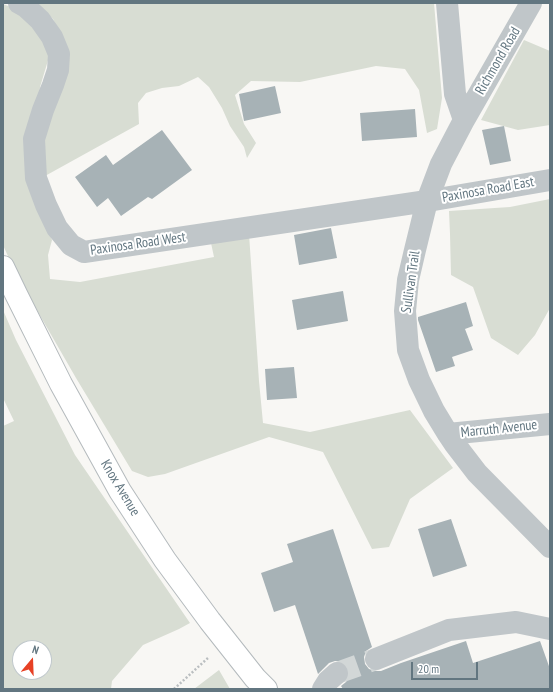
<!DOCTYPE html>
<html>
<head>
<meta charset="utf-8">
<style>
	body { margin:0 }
	#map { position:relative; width:553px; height:692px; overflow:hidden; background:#f8f7f4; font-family:"PT Sans Narrow",sans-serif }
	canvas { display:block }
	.frame { position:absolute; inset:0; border:4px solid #627680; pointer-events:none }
	.north { position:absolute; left:12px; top:640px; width:40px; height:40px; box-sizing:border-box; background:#fff; border:1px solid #c0c8cc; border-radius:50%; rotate:19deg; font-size:11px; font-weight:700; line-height:16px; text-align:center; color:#627680 }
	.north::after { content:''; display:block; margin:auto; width:14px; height:18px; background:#e74125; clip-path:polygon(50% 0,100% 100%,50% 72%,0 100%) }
	.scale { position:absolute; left:411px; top:662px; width:67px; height:18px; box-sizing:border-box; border:2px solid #627680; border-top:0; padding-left:5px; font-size:12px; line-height:14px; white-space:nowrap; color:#627680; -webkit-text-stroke:3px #fff; paint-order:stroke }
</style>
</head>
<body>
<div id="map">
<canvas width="553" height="692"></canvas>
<div class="frame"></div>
<div class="north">N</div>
<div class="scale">20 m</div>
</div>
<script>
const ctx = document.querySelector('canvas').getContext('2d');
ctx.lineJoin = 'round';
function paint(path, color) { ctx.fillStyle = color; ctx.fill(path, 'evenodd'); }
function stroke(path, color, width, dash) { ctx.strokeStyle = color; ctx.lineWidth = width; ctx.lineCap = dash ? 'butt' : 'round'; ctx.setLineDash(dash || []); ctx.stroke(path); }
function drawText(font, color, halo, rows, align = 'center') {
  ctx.font = font + ' "PT Sans Narrow",sans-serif'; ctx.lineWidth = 4; ctx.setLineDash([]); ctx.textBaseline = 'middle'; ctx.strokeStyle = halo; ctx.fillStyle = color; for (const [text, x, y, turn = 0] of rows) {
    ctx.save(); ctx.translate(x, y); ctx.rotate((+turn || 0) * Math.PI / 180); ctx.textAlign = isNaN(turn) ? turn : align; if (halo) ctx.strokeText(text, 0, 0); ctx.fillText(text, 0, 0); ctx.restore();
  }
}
paint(new Path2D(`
	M36 3H434L442 98 437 129 427 133 419 90 405 69 376 66 300 82 251 81 235 95 244 124 256 143 247 158 244 147 230 126 222 108 209 87 198 77 179 86 162 88 146 93 138 103 139 124 45 176V137L54 105 69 69 66 47 53 19Z
	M3 4 16 9 32 24 44 44 49 57 40 87 35 201 52 240 48 255 50 279 80 282 214 257 211 243 249 234 259 381 263 423 310 432 410 410 453 468 410 499 389 547 372 549 323 452 269 437 165 474 148 477 132 471 76 378 15 272 3 245Z
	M524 40 550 51V125L518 130 481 120Z
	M550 199V308L535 335 518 355 491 338 473 287 451 275 450 234 449 211 510 207Z
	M3 310 16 340 75 455 190 623 179 629 143 645 112 681 111 689H3V426L14 421 3 398ZM20 648H44V672H20Z
	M219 670 230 689H194Z`), '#d8ddd3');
paint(new Path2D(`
	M275 86 281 113 244 121 239 94Z
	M415 109 417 137 362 141 360 113Z
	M504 126 511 161 490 165 482 130Z
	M162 130 192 170 152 199 148 197 121 216 108 198 97 207 75 177 106 155 113 165Z
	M331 228 337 258 299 265 294 235Z
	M343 291 348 321 297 330 292 300Z
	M466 302 473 326 465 329 473 350 452 357 455 366 436 372 418 320V317Z
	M294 367 297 398 267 400 265 369Z
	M451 519 467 566 433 577 418 529Z
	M333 529 372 647 366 651 364 657 365 664 369 669 375 671H381L401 663 466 641 473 663 540 641 550 669V689H343L341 686 346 682 349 677V671L346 664 341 661H335L329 663 318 674 295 605 274 612 261 573 293 562 287 544Z`), '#a7b2b6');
stroke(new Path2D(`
	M337 673 376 659`), '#d2d7d7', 22, [22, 11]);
const major = new Path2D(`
	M3 267 16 294 61 384 120 491 165 560 210 621 255 678 266 689`);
stroke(major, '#b4babd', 24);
stroke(new Path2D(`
	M174 689 209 657`), '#babec0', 2.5, [2, 2]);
stroke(new Path2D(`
	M19 3 26 7 40 20 52 37 59 54 58 70 53 85 43 110 34 139 36 178 46 205 57 228 71 245 84 252 427 201 550 180
	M447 3 455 94 464 120
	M531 3 464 120 441 164 427 201 415 250 408 280 405 311 408 350 419 380 434 411 448 434 454 443 477 473 550 547
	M448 434 550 424
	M376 659 449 630 516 622 550 629
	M323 689 328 681 337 673`), '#c0c6c9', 22);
stroke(major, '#fff', 22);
drawText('14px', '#627680', '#fff', [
	["Richmond Road",498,61,-60],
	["Paxinosa Road East",488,190,-10],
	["Paxinosa Road West",138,244,-8],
	["Sullivan Trail",411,282,-82],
	["Marruth Avenue",499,429,-6],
	["Knox Avenue",120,488,59]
]);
</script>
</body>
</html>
